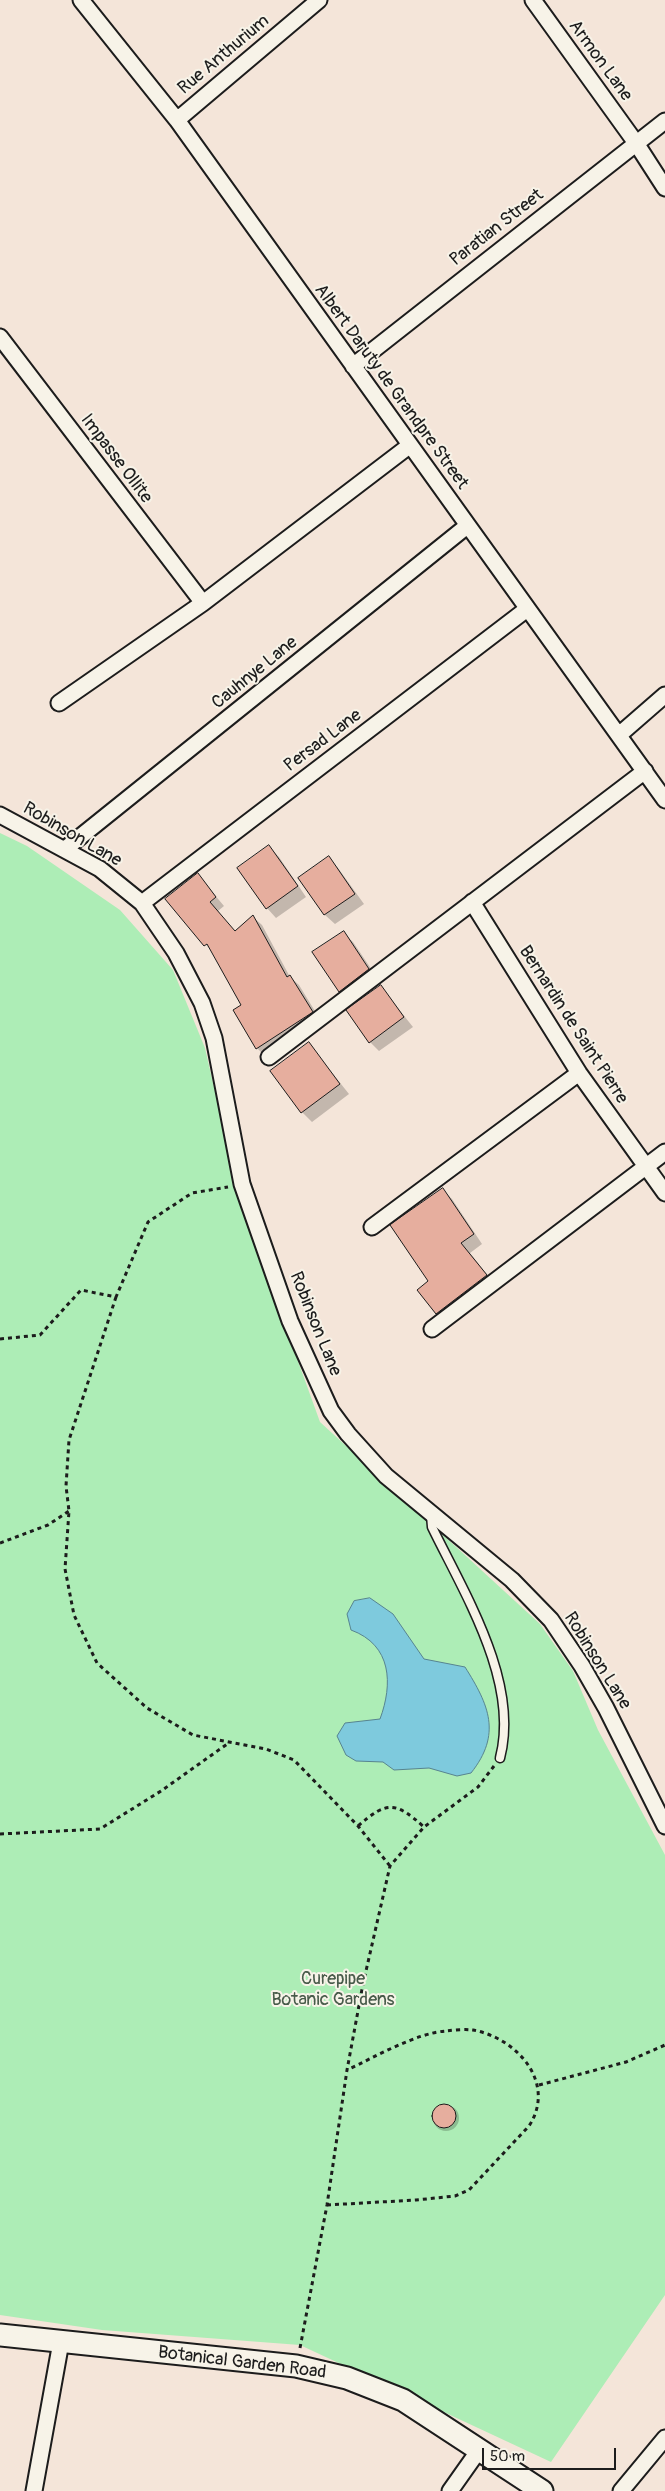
<!DOCTYPE html>
<html>
<head>
<meta charset="utf-8">
<style>
	body { margin:0 }
	#map { position:relative; width:665px; height:2491px; overflow:hidden; background:#f4e5d9; font-family:Pangolin,sans-serif }
	canvas { display:block }
	.scale { position:absolute; left:482px; top:2448px; width:134px; height:22px; box-sizing:border-box; border:2px solid #1c1c1c; border-top:0; padding-left:6px; font-size:15px; line-height:18px; white-space:nowrap; color:#1c1c1c; -webkit-text-stroke:4px #f7f3e8; paint-order:stroke }
</style>
</head>
<body>
<div id="map">
<canvas width="665" height="2491"></canvas>
<div class="scale">50 m</div>
</div>
<script>
const ctx = document.querySelector('canvas').getContext('2d');
ctx.lineJoin = 'round';
function paint(path, color) { ctx.fillStyle = color; ctx.fill(path, 'evenodd'); }
function stroke(path, color, width, dash) { ctx.strokeStyle = color; ctx.lineWidth = width; ctx.lineCap = dash ? 'butt' : 'round'; ctx.setLineDash(dash || []); ctx.stroke(path); }
function drawText(font, color, halo, rows, align = 'center') {
  ctx.font = font + ' Pangolin,sans-serif'; ctx.lineWidth = 4; ctx.setLineDash([]); ctx.textBaseline = 'middle'; ctx.strokeStyle = halo; ctx.fillStyle = color; for (const [text, x, y, turn = 0] of rows) {
    ctx.save(); ctx.translate(x, y); ctx.rotate((+turn || 0) * Math.PI / 180); ctx.textAlign = isNaN(turn) ? turn : align; if (halo) ctx.strokeText(text, 0, 0); ctx.fillText(text, 0, 0); ctx.restore();
  }
}
paint(new Path2D(`
	M0 833 27 846 120 910 173 970 205 1048 240 1201 320 1422 540 1624 573 1671 598 1730 665 1855V2295L551 2462 300 2345 102 2330 0 2315Z`), '#adedb6');
const water = new Path2D(`
	M370 1598 393 1614 424 1659 465 1667C489 1705 502 1734 471 1773L457 1776 429 1768 394 1770 383 1762 356 1761 346 1755 337 1736 345 1723 380 1719C393 1684 392 1645 351 1630L347 1614 354 1601Z`);
paint(water, '#7ecadd');
stroke(water, '#578490', 1);
paint(new Path2D(`
	M269 847 279 857 306 897 276 918 267 908Z
	M328 858 338 868 364 904 335 924 325 915 300 878Z
	M198 875 224 906 218 911 235 932 253 917 262 925 290 977 299 985 321 1021 266 1057 257 1048 243 1006 214 954 167 899Z
	M343 933 353 942 378 979 349 1001 340 992Z
	M389 997 413 1027 379 1051 370 1042Z
	M309 1044 349 1094 312 1122 302 1112Z
	M443 1190 452 1199 482 1244 470 1253 496 1286 447 1323 419 1290 429 1282Z
	M433 2118a13 13 0 1 1 26 0a13 13 0 1 1-26 0Z`), '#0003');
const building = new Path2D(`
	M269 845 298 886 266 909 237 868Z
	M329 856 355 894 324 915 298 878Z
	M198 873 216 897 210 902 235 931 253 915 287 977 290 975 313 1012 256 1049 233 1010 241 1005 207 944 204 946 165 899Z
	M344 931 369 969 339 992 312 952Z
	M381 985 404 1017 369 1043 346 1010Z
	M309 1042 340 1084 301 1113 270 1071Z
	M443 1188 474 1234 461 1243 487 1275 436 1314 417 1290 428 1281 390 1225Z
	M432 2116a12 12 0 1 1 24 0a12 12 0 1 1-24 0Z`);
paint(building, '#e6ae9e');
stroke(building, '#1c1c1c', 1);
const lane = new Path2D(`
	M431 1515 432 1527C464 1593 520 1682 500 1758`);
const street = new Path2D(`
	M81 0 177 120 665 800
	M533 0 636 143 665 188
	M177 120 319 0
	M0 337 203 603
	M353 366 665 121
	M59 703 203 603 409 446
	M619 735 665 695
	M0 815 100 869 142 903 176 953 202 1003 214 1038 242 1184 290 1321 331 1411 348 1434 386 1476 512 1580 551 1620 582 1666 606 1708 665 1826
	M65 849 467 526
	M472 902 579 1073 665 1193
	M142 903 527 609
	M269 1057 645 771
	M372 1227 579 1073
	M432 1329 665 1152
	M34 2491 61 2342
	M450 2491 479 2450
	M621 2491 665 2438`);
const secondary = new Path2D(`
	M0 2335 296 2366 347 2378 403 2400 542 2491`);
stroke(lane, '#1c1c1c', 11);
stroke(street, '#1c1c1c', 19);
stroke(secondary, '#1c1c1c', 25);
stroke(new Path2D(`
	M116 1297 69 1440 66 1486 69 1511 65 1569 74 1615 97 1663 147 1708 193 1735 266 1749 294 1760 358 1826 390 1866
	M0 1339 40 1335 81 1290 116 1297 148 1222 192 1193 228 1187
	M0 1543 48 1525 69 1511
	M358 1826C387 1801 395 1801 424 1827
	M0 1834 100 1829 161 1791 230 1742
	M539 2085 626 2062 665 2045
	M327 2205 416 2200 455 2196 469 2190 529 2126C557 2083 517 2038 473 2030 465 2029 454 2030 446 2031 416 2033 375 2057 347 2070
	M300 2348 327 2205 347 2070 363 1984 390 1866 424 1827 478 1787 494 1766`), '#1c1c1c', 3, [4, 4]);
stroke(lane, '#f7f3e8', 8);
stroke(street, '#f7f3e8', 15);
stroke(secondary, '#f7f3e8', 21);
drawText('18px', '#1c1c1c', '#f7f3e8', [
	["Rue Anthurium",224,55,-40],
	["Armon Lane",600,61,54],
	["Paratian Street",497,228,-38],
	["Albert Daruty de Grandpre Street",391,387,54],
	["Impasse Ollite",116,459,53],
	["Cauhnye Lane",255,673,-39],
	["Persad Lane",323,741,-37],
	["Robinson Lane",72,835,30],
	["Bernardin de Saint Pierre",573,1025,57],
	["Robinson Lane",315,1324,68],
	["Robinson Lane",597,1661,58],
	["Botanical Garden Road",242,2363,7]
]);
drawText('18px', '#485b4a', '#f7f3e8', [
	["Curepipe",333,1979],
	["Botanic Gardens",333,2000]
]);
</script>
</body>
</html>
